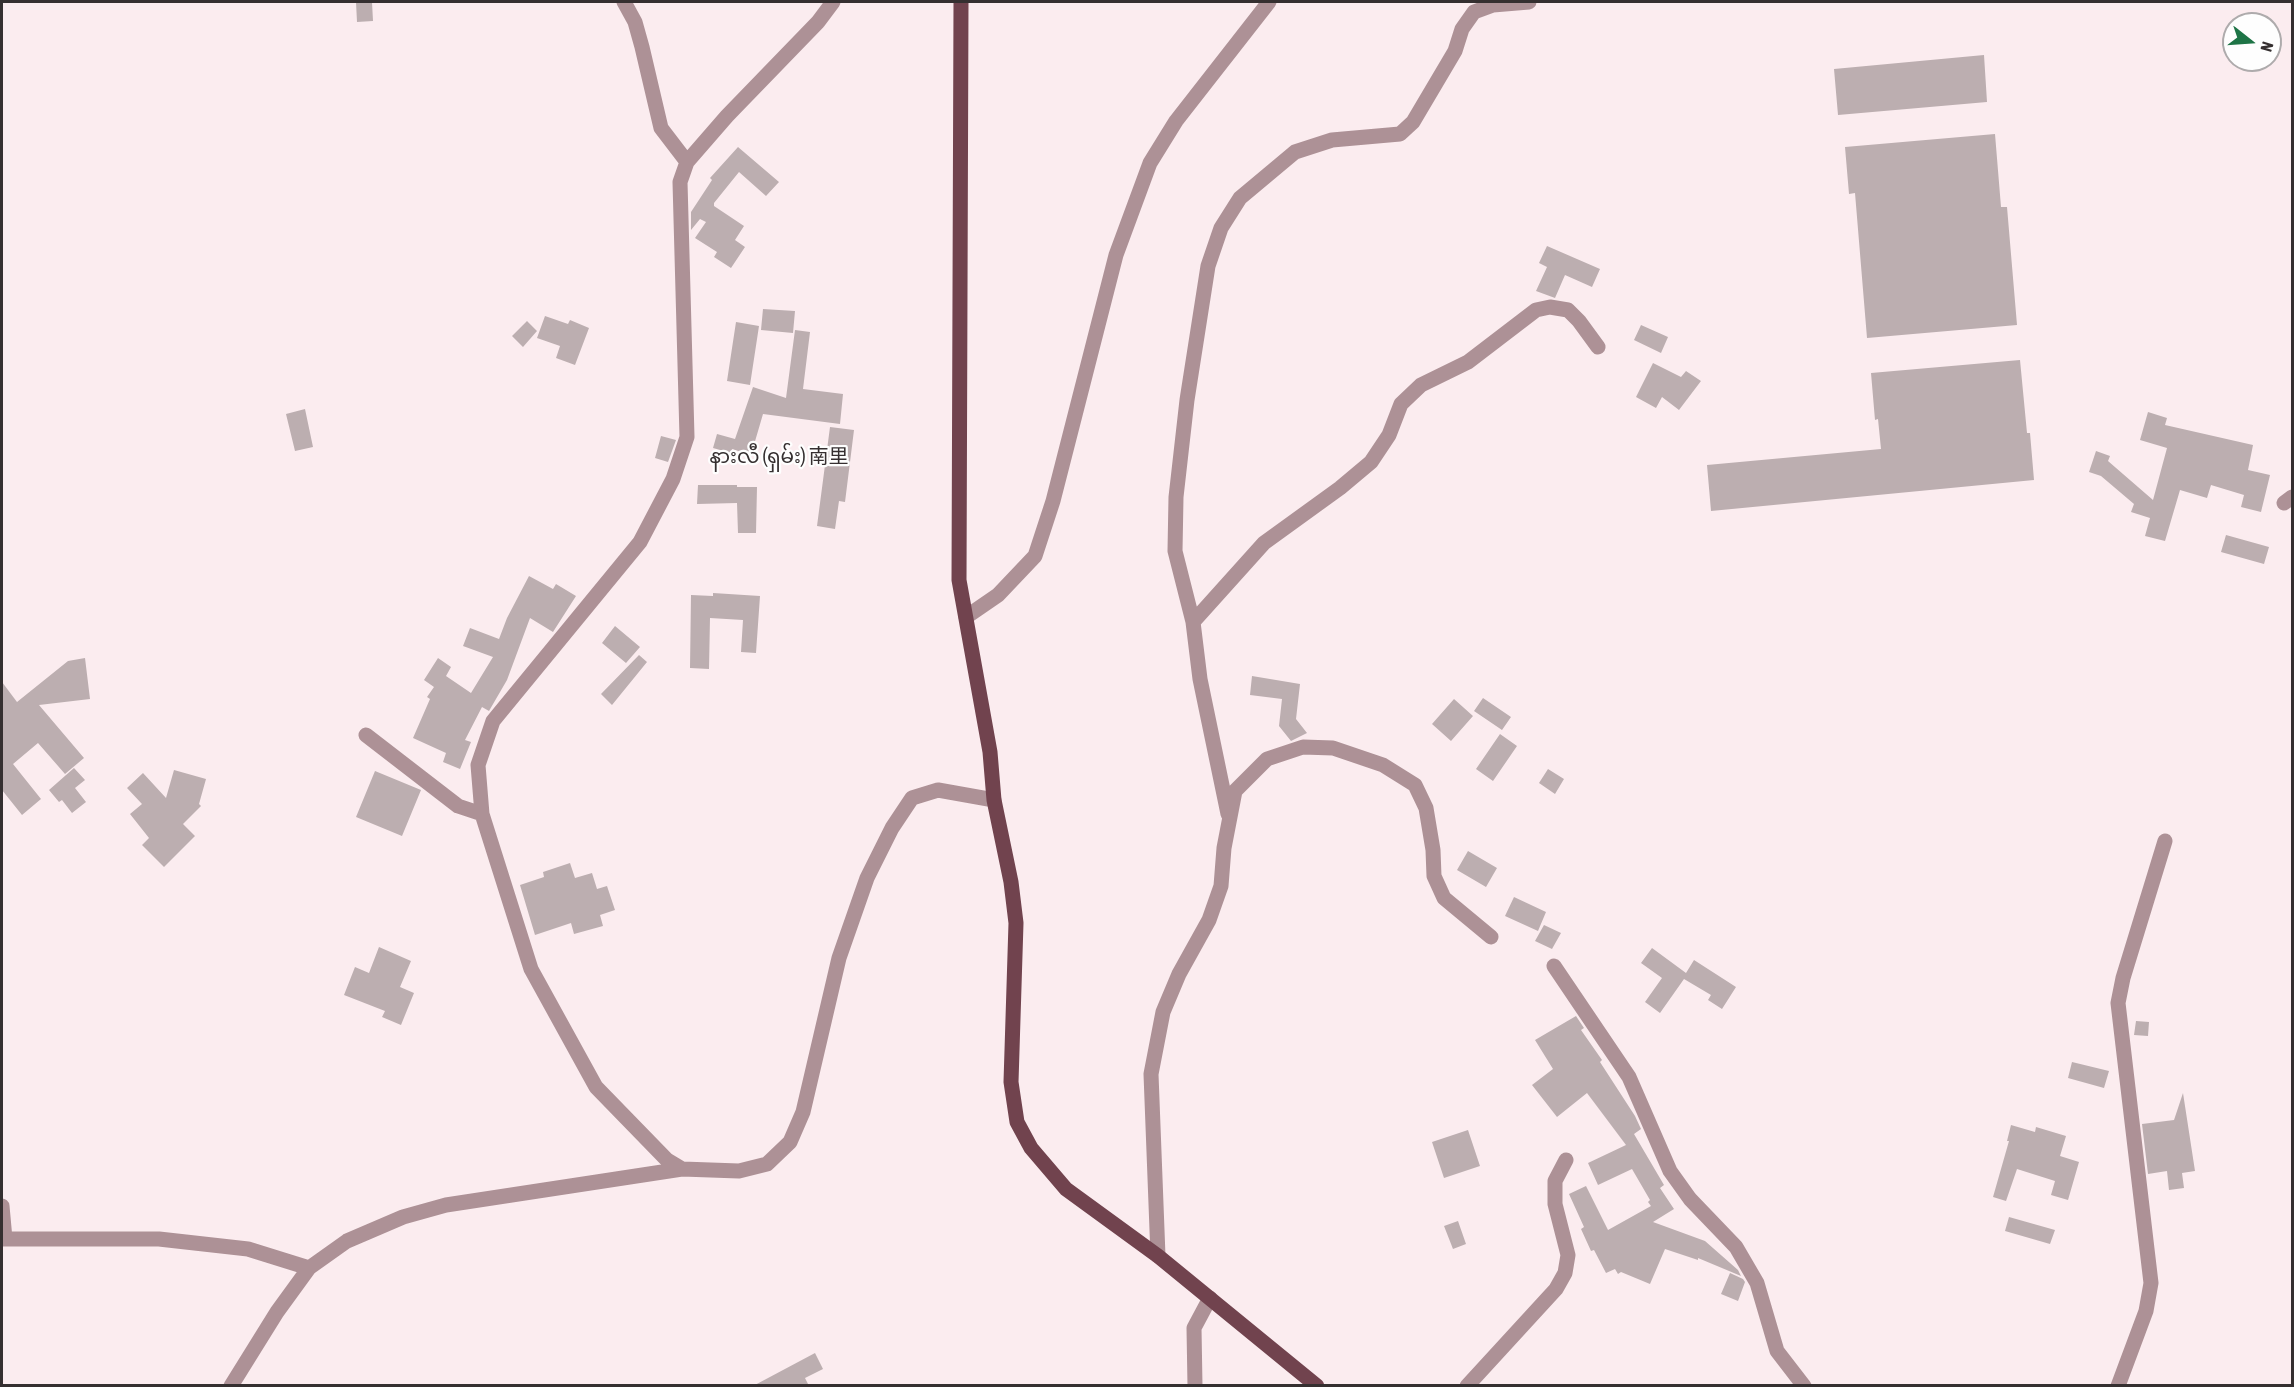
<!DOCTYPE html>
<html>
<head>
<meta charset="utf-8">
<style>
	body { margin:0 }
	#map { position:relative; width:2294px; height:1387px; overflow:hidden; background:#fbecef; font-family:"Asap Condensed",sans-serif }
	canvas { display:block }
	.frame { position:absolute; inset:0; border:3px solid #352f30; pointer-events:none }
	.north { position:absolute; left:2222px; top:12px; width:60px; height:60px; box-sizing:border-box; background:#fefefe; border:2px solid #aeabac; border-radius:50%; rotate:107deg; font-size:16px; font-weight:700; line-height:24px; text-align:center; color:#352f30 }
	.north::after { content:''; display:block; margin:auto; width:21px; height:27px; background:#1e7446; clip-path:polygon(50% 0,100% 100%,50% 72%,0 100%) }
</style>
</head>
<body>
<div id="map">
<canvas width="2294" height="1387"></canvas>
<div class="frame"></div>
<div class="north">N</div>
</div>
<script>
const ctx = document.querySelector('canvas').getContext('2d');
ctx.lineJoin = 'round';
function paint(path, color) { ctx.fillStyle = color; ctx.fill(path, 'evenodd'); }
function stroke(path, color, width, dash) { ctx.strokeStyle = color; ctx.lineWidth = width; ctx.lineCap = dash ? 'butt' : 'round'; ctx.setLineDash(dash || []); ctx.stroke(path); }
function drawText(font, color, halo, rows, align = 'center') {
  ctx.font = font + ' "Asap Condensed","Noto Sans SC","Noto Sans Myanmar",sans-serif'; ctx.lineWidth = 4.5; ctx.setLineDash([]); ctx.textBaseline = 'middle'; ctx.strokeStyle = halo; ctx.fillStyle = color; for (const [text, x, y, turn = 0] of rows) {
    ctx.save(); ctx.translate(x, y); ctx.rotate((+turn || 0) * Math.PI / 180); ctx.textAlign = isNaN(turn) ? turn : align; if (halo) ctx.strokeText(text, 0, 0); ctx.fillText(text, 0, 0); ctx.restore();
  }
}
paint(new Path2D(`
	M356 2H372L373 21 357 22Z
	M1984 55 1987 102 1838 115 1834 69Z
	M1995 134 2001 207H2007L2017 325 1867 338 1855 193 1849 194 1845 147Z
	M738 147 779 182 766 196 739 172 714 203V206L744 226 735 240 745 247 731 268 714 257 717 252 695 238 706 222 700 219 691 230V212L712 180 710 178Z
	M1547 246 1600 269 1592 287 1565 275 1555 298 1536 291 1547 267 1539 263Z
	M763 309 795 311 793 333 761 330Z
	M545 316 568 324 570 320 589 328 575 365 556 358 560 346 537 338Z
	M527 321 537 331 523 347 512 336Z
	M736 322 759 326 750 385 727 381Z
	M1641 325 1668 337 1661 353 1634 340Z
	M795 330 810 332 803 389 843 394 840 424 763 414 751 455 732 449 731 453 713 448 717 434 735 439 753 387 786 398Z
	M2020 360 2027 433H2030L2034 480 1711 511 1707 465 1881 449 1878 419 1875 420 1871 373Z
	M1653 363 1681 377 1686 371 1701 381 1679 410 1662 397 1656 408 1636 397Z
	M305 409 313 447 295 451 286 414Z
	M2148 412 2167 418 2165 425 2253 445 2248 470 2270 475 2261 512 2241 507 2244 495 2211 485 2207 498 2180 490 2165 541 2145 536 2150 518 2131 512 2134 504 2101 476 2089 472 2096 451 2110 456 2108 461 2153 500 2167 448 2140 440Z
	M830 427 854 430 845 502 839 501 835 529 817 526Z
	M661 436 676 440 668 462 655 458Z
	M698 485H737V487H757L756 533H738L737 503 697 504Z
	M2226 535 2269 547 2264 564 2221 552Z
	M529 576 553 589 556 584 576 596 553 632 530 618 507 680 489 711 482 707 465 740 471 742 460 769 443 762 446 753 413 738 430 699 427 697 434 687 424 680 438 658 451 667 446 676 471 693 493 657 463 646 470 628 499 639 507 618Z
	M713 593 760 596 756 653 741 652 743 620 710 618 709 669 690 668 691 595 713 596Z
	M615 626 640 647 626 663 602 643Z
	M639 655 647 662 612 705 601 694Z
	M85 658 90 699 39 705 84 758 65 774 38 743 13 764 41 799 22 815 2 790V682L17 702 68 661Z
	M1252 676 1300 684 1296 719 1307 733 1291 741 1279 726 1282 699 1250 695Z
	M1483 698 1511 717 1502 730 1474 711Z
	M1454 699 1473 716 1451 741 1432 724Z
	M1500 734 1517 746 1493 781 1476 769Z
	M74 768 85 780 75 788 86 802 72 813 62 800 59 802 49 790Z
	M1548 769 1564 779 1555 794 1539 783Z
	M174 770 206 779 199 804 201 806 183 824 195 836 164 867 142 845 149 838 130 814 142 804 127 788 143 773 166 798Z
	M375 771 421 790 402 836 356 817Z
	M1468 851 1497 868 1486 887 1457 870Z
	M570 863 575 878 592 873 597 889 607 886 615 910 600 915 603 926 574 934 571 923 535 935 520 885 544 877 543 872Z
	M1514 897 1546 912 1538 931 1505 916Z
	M1544 925 1561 933 1552 949 1535 941Z
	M379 947 411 961 400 987 414 993 401 1025 382 1017 385 1011 344 995 355 967 369 973Z
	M1652 948 1686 973 1694 960 1736 987 1722 1009 1708 1000 1711 995 1684 979 1660 1013 1645 1002 1662 978 1641 963Z
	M1576 1016 1584 1028 1581 1030 1602 1060 1600 1062 1635 1116 1641 1129 1634 1134 1664 1185 1660 1188 1674 1209 1653 1222 1705 1241 1738 1270 1741 1276 1698 1258V1260L1665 1249 1650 1284 1621 1272 1618 1274 1615 1269 1606 1273 1594 1250 1591 1251 1581 1229 1584 1227 1569 1194 1586 1186 1608 1230 1651 1206 1648 1202 1650 1200 1632 1169 1598 1185 1588 1163 1626 1145 1587 1093 1557 1117 1532 1085 1553 1069 1535 1040Z
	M2136 1021 2149 1022 2148 1036 2134 1035Z
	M2072 1062 2109 1071 2104 1088 2068 1078Z
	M2183 1093 2195 1171 2182 1173 2184 1188 2169 1190 2167 1171 2148 1174 2142 1124 2174 1120Z
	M2011 1125 2035 1132 2036 1127 2066 1136 2060 1156 2079 1162 2068 1200 2051 1195 2055 1181 2017 1169 2006 1201 1993 1197 2009 1141H2007Z
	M1468 1130 1480 1166 1444 1178 1432 1142Z
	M2009 1217 2055 1230 2050 1244 2005 1231Z
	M1458 1221 1466 1244 1453 1249 1444 1226Z
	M1730 1273 1743 1279 1745 1282 1738 1301 1721 1294Z
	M815 1353 823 1369 805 1378 809 1386H753Z`), '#bcaeb0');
stroke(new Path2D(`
	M624 2 635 22 642 47 661 128 687 162
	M833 2 818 22 727 116 687 162 680 182 687 437 673 479 640 542 493 721 478 765 482 814 531 969 596 1087 667 1160 682 1169 739 1171 767 1164 790 1142 803 1112 839 958 867 878 892 828 912 798 938 790 994 800
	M2284 503 2292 497
	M966 617 998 595 1035 556 1053 501 1116 255 1150 163 1176 121 1269 2
	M1193 622 1175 551 1176 497 1187 400 1208 266 1221 228 1240 198 1295 152 1332 140 1400 134 1413 122 1455 51 1462 29 1474 12 1493 5 1529 2
	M366 735 458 806 482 814
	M1228 814 1200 679 1193 622 1264 543 1340 488 1371 462 1389 435 1401 404 1421 385 1468 362 1536 310 1550 307 1568 310 1579 321 1598 347
	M1554 966 1629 1077 1670 1171 1690 1199 1736 1247 1757 1283 1777 1351 1804 1386
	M2 1206 5 1239
	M2 1239H159L248 1249 309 1268
	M1158 1256 1151 1074 1163 1012 1179 974 1209 920 1221 886 1224 848 1235 791 1267 759 1303 747 1333 748 1383 765 1415 785 1426 808 1433 850 1434 876 1444 898 1491 937
	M231 1386 277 1312 309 1268 347 1241 403 1217 446 1205 682 1169
	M1195 1386 1194 1328 1210 1298
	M1467 1386 1556 1289 1565 1273 1568 1255 1555 1204V1181L1566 1160
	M2118 1386 2146 1311 2151 1283 2118 1003 2123 978 2165 841`), '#ad9196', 15);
stroke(new Path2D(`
	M961 2 959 580 990 752 994 800 1011 882 1016 923 1011 1082 1017 1122 1031 1148 1066 1189 1158 1256 1317 1386`), '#71434e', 15);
drawText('20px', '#352f30', '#fefefe', [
	["နားလီ (ရှမ်း) 南里",779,457]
]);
</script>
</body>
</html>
